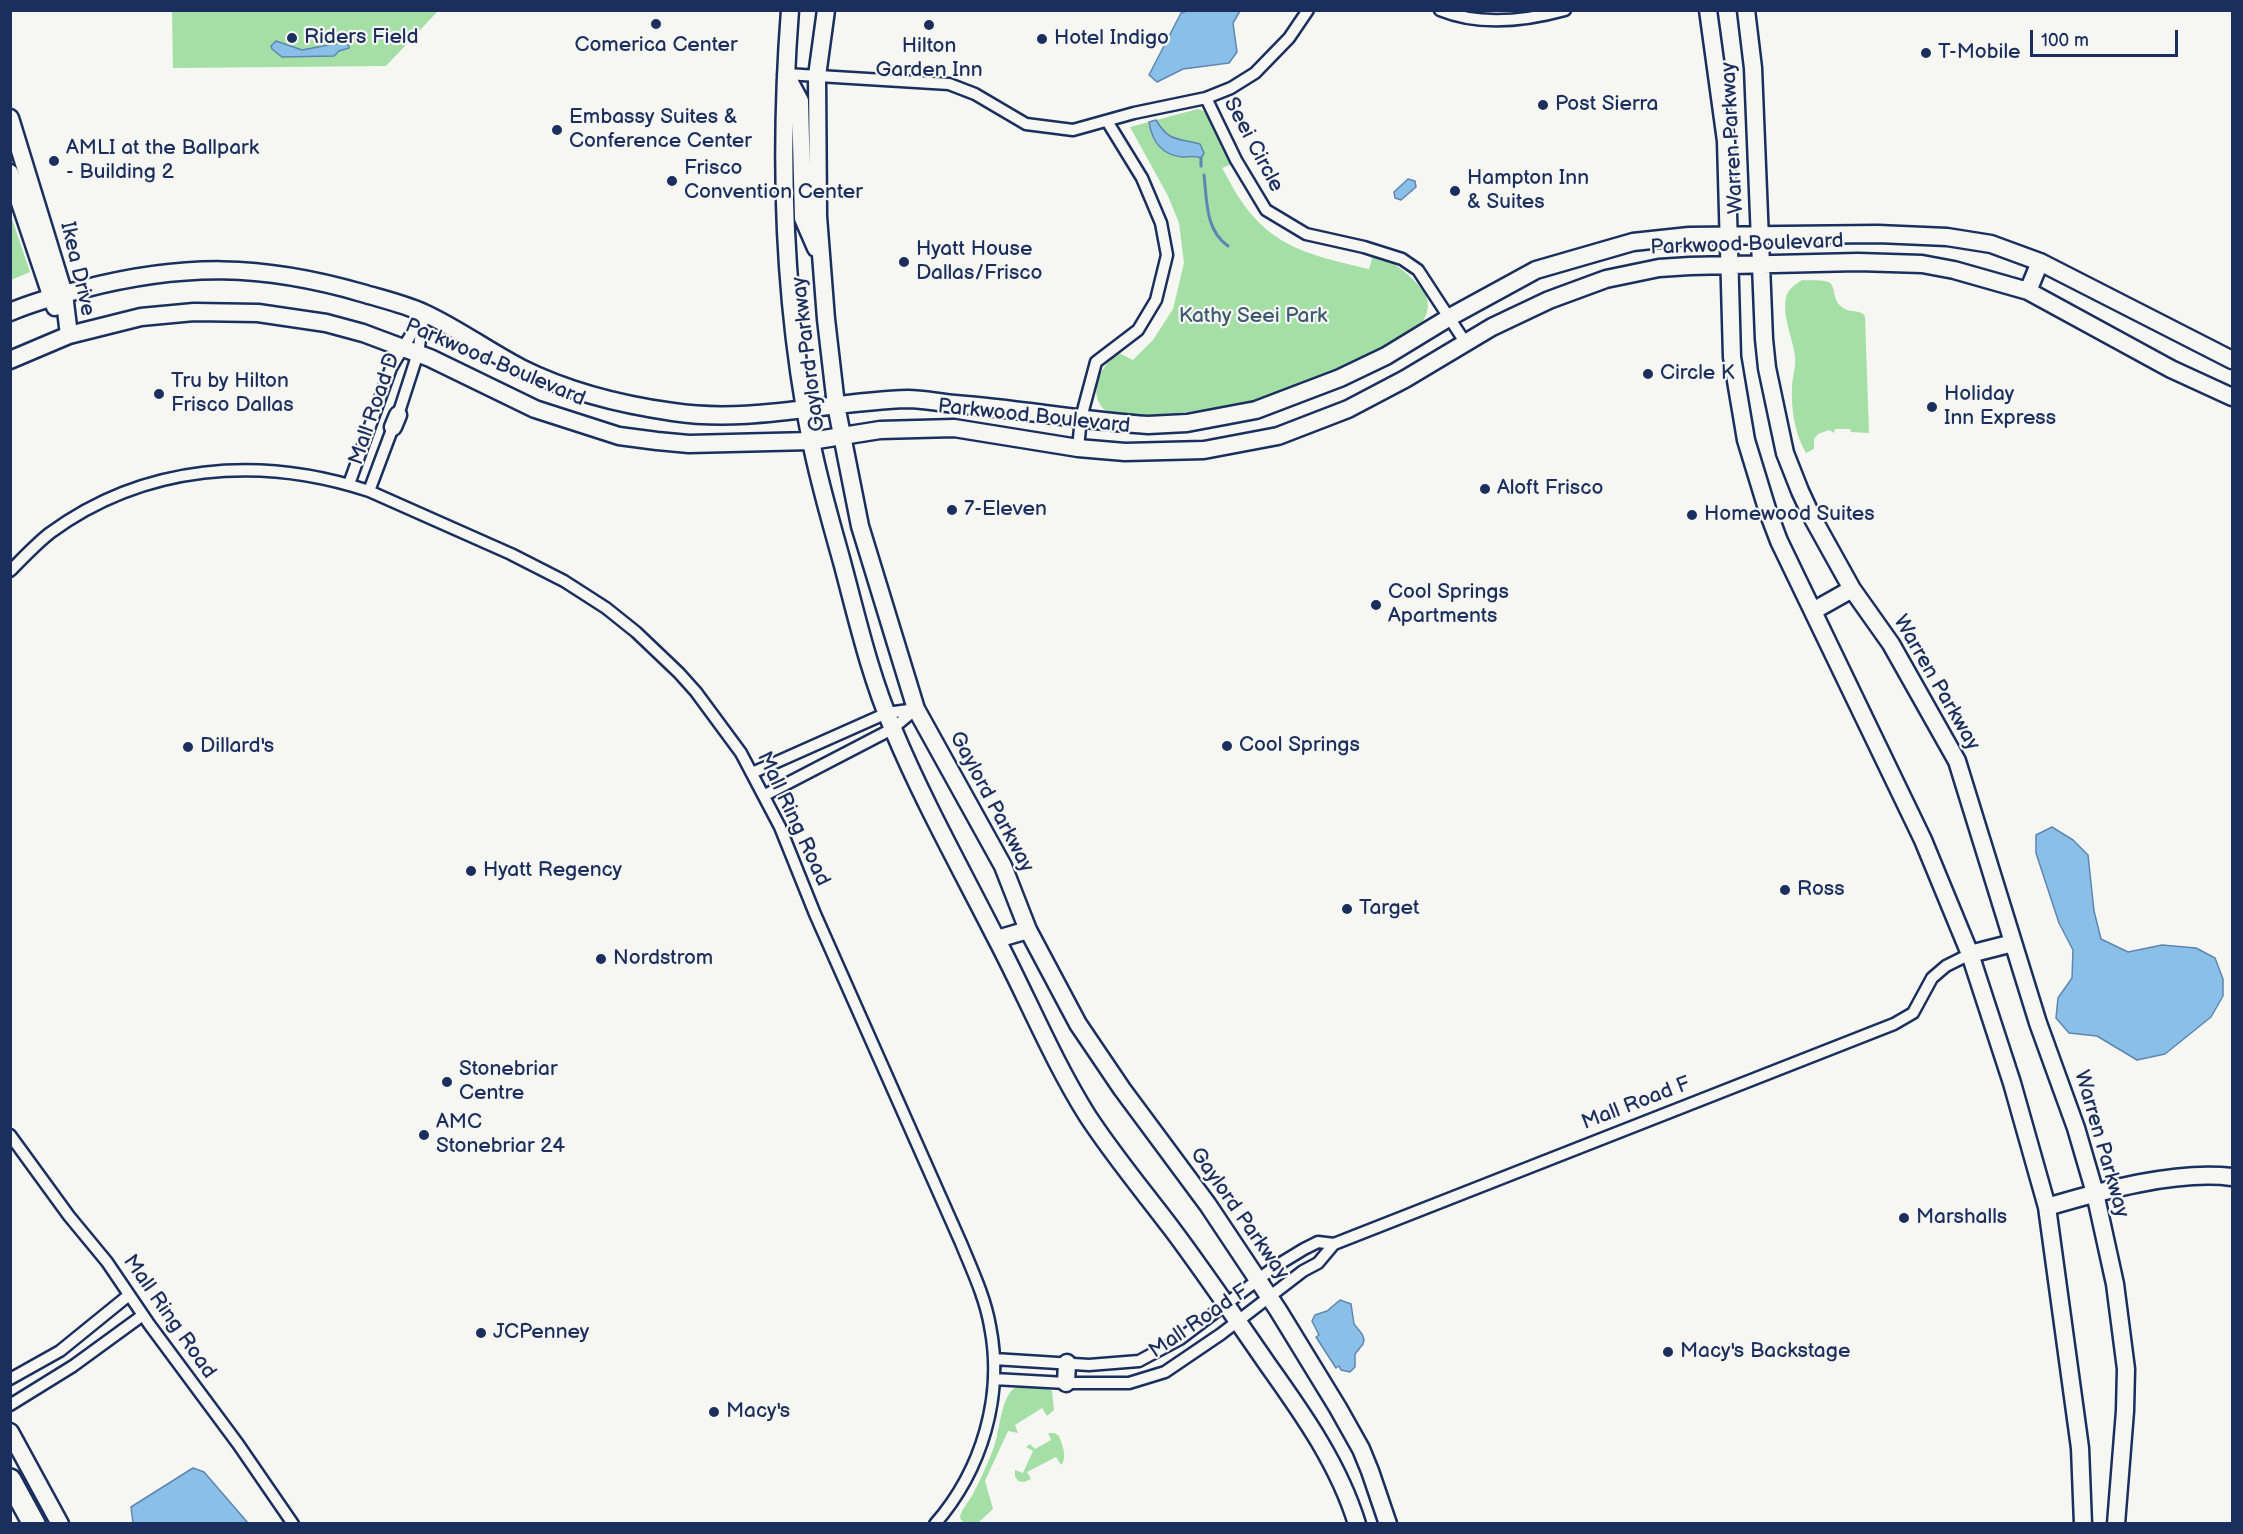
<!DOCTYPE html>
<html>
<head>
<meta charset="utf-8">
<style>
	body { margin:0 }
	#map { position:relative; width:2243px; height:1534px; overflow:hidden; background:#f6f6f2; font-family:"Balsamiq Sans",sans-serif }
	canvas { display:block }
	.frame { position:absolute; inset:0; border:12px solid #1b2f5e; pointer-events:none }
	.scale { position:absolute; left:2030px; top:30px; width:148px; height:27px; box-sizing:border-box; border:3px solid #1b2f5e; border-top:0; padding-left:8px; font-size:18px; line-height:21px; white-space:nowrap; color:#1b2f5e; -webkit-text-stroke:4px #f6f6f2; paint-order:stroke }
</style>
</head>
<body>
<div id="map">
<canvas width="2243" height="1534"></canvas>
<div class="frame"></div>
<div class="scale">100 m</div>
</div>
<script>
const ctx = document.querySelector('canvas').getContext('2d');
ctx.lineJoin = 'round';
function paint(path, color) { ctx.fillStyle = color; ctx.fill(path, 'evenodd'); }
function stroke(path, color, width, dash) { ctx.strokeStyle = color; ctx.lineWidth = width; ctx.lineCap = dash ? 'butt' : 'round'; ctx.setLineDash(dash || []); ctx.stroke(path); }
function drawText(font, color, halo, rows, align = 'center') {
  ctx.font = font + ' "Balsamiq Sans",sans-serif'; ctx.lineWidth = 4.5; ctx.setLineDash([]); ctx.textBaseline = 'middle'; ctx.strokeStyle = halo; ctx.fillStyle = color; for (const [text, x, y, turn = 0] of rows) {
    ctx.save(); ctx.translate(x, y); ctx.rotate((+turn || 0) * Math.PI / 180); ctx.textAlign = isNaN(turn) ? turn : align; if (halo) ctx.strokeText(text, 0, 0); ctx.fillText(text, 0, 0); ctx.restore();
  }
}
paint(new Path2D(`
	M172 11H438L386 66 173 68Z
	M1198 109 1204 111 1234 163 1222 168C1227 176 1231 185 1236 193 1270 248 1310 255 1369 269L1373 255C1394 261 1410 274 1423 291 1430 300 1429 312 1423 321 1416 331 1402 336 1393 342 1341 373 1283 397 1223 407 1187 413 1149 416 1113 415 1084 402 1097 367 1119 353L1133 360 1153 340 1173 309 1184 263 1179 223 1168 196 1130 127Z
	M10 213 30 272 11 280H10Z
	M1802 280C1809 281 1824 279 1830 283 1836 288 1832 301 1843 308 1851 313 1859 309 1865 316L1869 433 1851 432 1850 429H1835L1834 433 1829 430 1818 434 1814 439V449L1806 453C1794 432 1791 408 1792 385 1793 376 1796 366 1795 357 1793 337 1782 318 1786 297 1788 289 1796 284 1802 280Z
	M1016 1387 1047 1388 1052 1391 1054 1410 1047 1416 1042 1408 1015 1425 1018 1433 1008 1431 985 1481 993 1509 978 1523H964L960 1518C961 1509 969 1502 973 1494 981 1478 988 1463 994 1447 1000 1430 1001 1395 1016 1387Z
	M1048 1433H1054L1059 1436C1062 1445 1068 1457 1061 1465L1056 1457 1027 1472 1031 1479 1024 1482 1018 1481 1015 1476V1470L1023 1473 1033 1451 1026 1447 1030 1444 1035 1449 1051 1440Z`), '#a4dfa5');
const water = new Path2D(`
	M1187 11H1240L1233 23 1237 52 1229 63 1183 69 1157 82 1149 75 1181 13Z
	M276 41 302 50 345 42 349 46V48L339 51 334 56 282 57 272 49 271 46Z
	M1156 120C1169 142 1177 138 1200 144L1204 153 1201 158C1194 155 1189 157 1182 157 1161 155 1152 141 1149 122Z
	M1408 179 1415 181 1416 187 1401 200 1395 198 1394 192Z
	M2052 827 2073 840 2088 855 2094 911 2101 939 2128 952 2162 945 2196 948 2215 958 2223 979V996L2211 1017 2165 1054 2137 1060 2097 1036 2069 1033 2056 1018 2058 998 2072 978 2073 950 2059 923 2036 853V835Z
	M1340 1300 1351 1304 1354 1324 1362 1334 1364 1339 1363 1344 1355 1354V1367L1350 1372 1341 1370 1339 1366 1336 1368 1316 1337 1319 1335 1312 1321 1315 1315 1327 1311Z
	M193 1468 204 1472 248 1523H133L131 1507Z`);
paint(water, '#8ac0e8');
stroke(water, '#5e86b1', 1.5);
stroke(new Path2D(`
	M1201 158V166
	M1204 175C1207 200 1205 230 1228 246`), '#5e86b1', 3);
const street = new Path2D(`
	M1440 10C1479 26 1525 21 1565 10
	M786 74 949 84 975 94 1026 124 1073 130 1134 113 1206 98 1231 88 1255 73 1289 38 1308 10
	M1206 98 1236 160 1266 210 1306 234 1364 247 1402 259 1418 270 1465 342
	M398 415 418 353 423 320
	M1078 448 1081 418 1096 362 1138 330 1156 300 1167 255 1161 223 1142 178 1107 121
	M349 484 391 368 424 313
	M369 491 393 427
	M10 571C23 558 36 544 50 533 144 464 260 455 369 491L511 554 564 581 606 608 636 632 679 673 696 692 741 753 780 827 815 914 961 1243C972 1270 985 1297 990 1326 1004 1396 982 1470 935 1524
	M752 773 887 713 916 709
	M765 795 892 729 916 709
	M10 1135 69 1216 107 1262 149 1324 238 1444 293 1524
	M994 1359 1089 1365 1139 1361 1180 1339 1276 1266 1304 1249 1318 1242 1334 1244
	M10 1379 60 1351 129 1295
	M994 1379 1066 1383H1129L1165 1372 1221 1334 1303 1271 1318 1263 1334 1244 1894 1024 1913 1013 1932 978 1946 966 1970 954
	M10 1405 73 1366 143 1315`);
const secondary = new Path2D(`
	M790 10C779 153 783 301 811 441 819 482 831 522 842 562 857 618 870 676 893 729 923 801 961 869 996 938 1027 997 1052 1059 1087 1115 1113 1155 1144 1192 1172 1229 1205 1273 1236 1319 1268 1365 1303 1414 1339 1465 1357 1524
	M826 10 817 76 818 216 826 319 836 405 860 526 916 709 1003 866 1028 930 1078 1024 1122 1089 1208 1205 1278 1310 1338 1408 1361 1449 1370 1471 1388 1524
	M1708 10 1726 141 1732 357 1746 440 1768 512 1779 541 1923 840 1970 954 2012 1083 2047 1207 2080 1448 2083 1524
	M1746 10 1753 68 1764 339 1767 368 1785 453 1800 491 1812 517 1852 589 1891 644 1957 761 2038 1023 2076 1128 2095 1193 2115 1284 2126 1369 2125 1411 2116 1524
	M786 75 800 101 803 218 816 248
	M10 118 64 294 69 335
	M10 173 55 307
	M2028 291 2040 262
	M10 312C34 302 59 295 83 289 184 263 262 264 362 293 382 299 404 304 424 313 457 328 488 351 521 368 567 391 623 405 673 412 752 424 830 401 908 399 924 399 940 403 955 404 1020 409 1084 421 1148 425L1187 423 1256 410 1340 378 1386 356 1450 317 1536 270 1633 242 1689 236 1878 234 1947 237 1991 244 2040 262 2232 360
	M10 360 69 335 141 317 194 312 258 313 326 323 363 333 430 358 535 409 619 436 657 441 689 444 811 441 880 430 954 428 1078 448 1125 452 1204 450 1278 436 1348 409 1405 379 1492 327 1549 300 1606 279 1659 268 1690 266 1858 262 1922 264 1954 270 2028 291 2171 369 2232 397
	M393 427 398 415
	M1813 611 1852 589
	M997 939 1028 930
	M1970 954 2013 943
	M2047 1207C2101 1191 2176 1170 2232 1177
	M1066 1383 1067 1363
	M10 1432 60 1524`);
const highway = new Path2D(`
	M10 1480 34 1524`);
stroke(street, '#1b2f5e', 15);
stroke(secondary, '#1b2f5e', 21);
stroke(highway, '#1b2f5e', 26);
stroke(street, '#f6f6f2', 10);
stroke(secondary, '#f6f6f2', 16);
stroke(highway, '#f6f6f2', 21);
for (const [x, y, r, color] of [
	[656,24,6,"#1b2f5e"],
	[929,25,6,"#1b2f5e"],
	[292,38,6,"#1b2f5e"],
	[1042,39,6,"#1b2f5e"],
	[1926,53,6,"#1b2f5e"],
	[1543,105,6,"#1b2f5e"],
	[557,130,6,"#1b2f5e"],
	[54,161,6,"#1b2f5e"],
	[672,181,6,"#1b2f5e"],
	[1455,191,6,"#1b2f5e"],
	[904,262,6,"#1b2f5e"],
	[1648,374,6,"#1b2f5e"],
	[159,394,6,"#1b2f5e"],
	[1932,407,6,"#1b2f5e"],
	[1485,489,6,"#1b2f5e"],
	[952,510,6,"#1b2f5e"],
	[1692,515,6,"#1b2f5e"],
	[1376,605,6,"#1b2f5e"],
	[1227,746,6,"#1b2f5e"],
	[188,747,6,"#1b2f5e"],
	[471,871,6,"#1b2f5e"],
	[1785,890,6,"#1b2f5e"],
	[1347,909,6,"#1b2f5e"],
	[601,959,6,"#1b2f5e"],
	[447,1082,6,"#1b2f5e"],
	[424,1135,6,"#1b2f5e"],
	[1904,1218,6,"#1b2f5e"],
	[481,1333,6,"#1b2f5e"],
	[1668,1352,6,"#1b2f5e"],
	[714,1412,6,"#1b2f5e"]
]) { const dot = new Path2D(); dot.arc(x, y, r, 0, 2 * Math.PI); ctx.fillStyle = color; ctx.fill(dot); stroke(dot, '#f6f6f2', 2); }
drawText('21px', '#1b2f5e', '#f6f6f2', [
	["Riders Field",304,38],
	["Hotel Indigo",1054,39],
	["Comerica Center",656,46,"center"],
	["Hilton",929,47,"center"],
	["Garden Inn",929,71,"center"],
	["T-Mobile",1938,53],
	["Post Sierra",1555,105],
	["Embassy Suites &",569,118],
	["Conference Center",569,142],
	["AMLI at the Ballpark",66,149],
	["- Building 2",66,173],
	["Frisco",684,169],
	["Convention Center",684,193],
	["Hampton Inn",1467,179],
	["& Suites",1467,203],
	["Hyatt House",916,250],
	["Dallas/Frisco",916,274],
	["Circle K",1660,374],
	["Tru by Hilton",171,382],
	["Frisco Dallas",171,406],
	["Holiday",1944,395],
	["Inn Express",1944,419],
	["Aloft Frisco",1497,489],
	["7-Eleven",964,510],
	["Homewood Suites",1704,515],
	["Cool Springs",1388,593],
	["Apartments",1388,617],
	["Cool Springs",1239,746],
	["Dillard's",200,747],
	["Hyatt Regency",483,871],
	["Ross",1797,890],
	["Target",1359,909],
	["Nordstrom",613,959],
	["Stonebriar",459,1070],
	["Centre",459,1094],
	["AMC",436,1123],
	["Stonebriar 24",436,1147],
	["Marshalls",1916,1218],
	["JCPenney",493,1333],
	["Macy's Backstage",1680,1352],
	["Macy's",726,1412]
], 'left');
drawText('21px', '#1b2f5e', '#f6f6f2', [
	["Warren Parkway",1733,138,-93],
	["Seei Circle",1253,145,62],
	["Parkwood Boulevard",1747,245,-2],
	["Ikea Drive",77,269,77],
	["Gaylord Parkway",809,354,-97],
	["Parkwood Boulevard",495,363,23],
	["Mall Road D",375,409,-71],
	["Parkwood Boulevard",1034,417,6],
	["Warren Parkway",1936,683,60],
	["Gaylord Parkway",991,802,62],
	["Mall Ring Road",793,819,65],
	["Mall Road F",1636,1104,-21],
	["Warren Parkway",2101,1144,74],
	["Gaylord Parkway",1239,1214,55],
	["Mall Ring Road",169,1317,55],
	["Mall Road F",1199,1322,-34]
]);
drawText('21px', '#3d5b70', '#f6f6f2', [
	["Kathy Seei Park",1253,317]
]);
</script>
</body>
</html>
